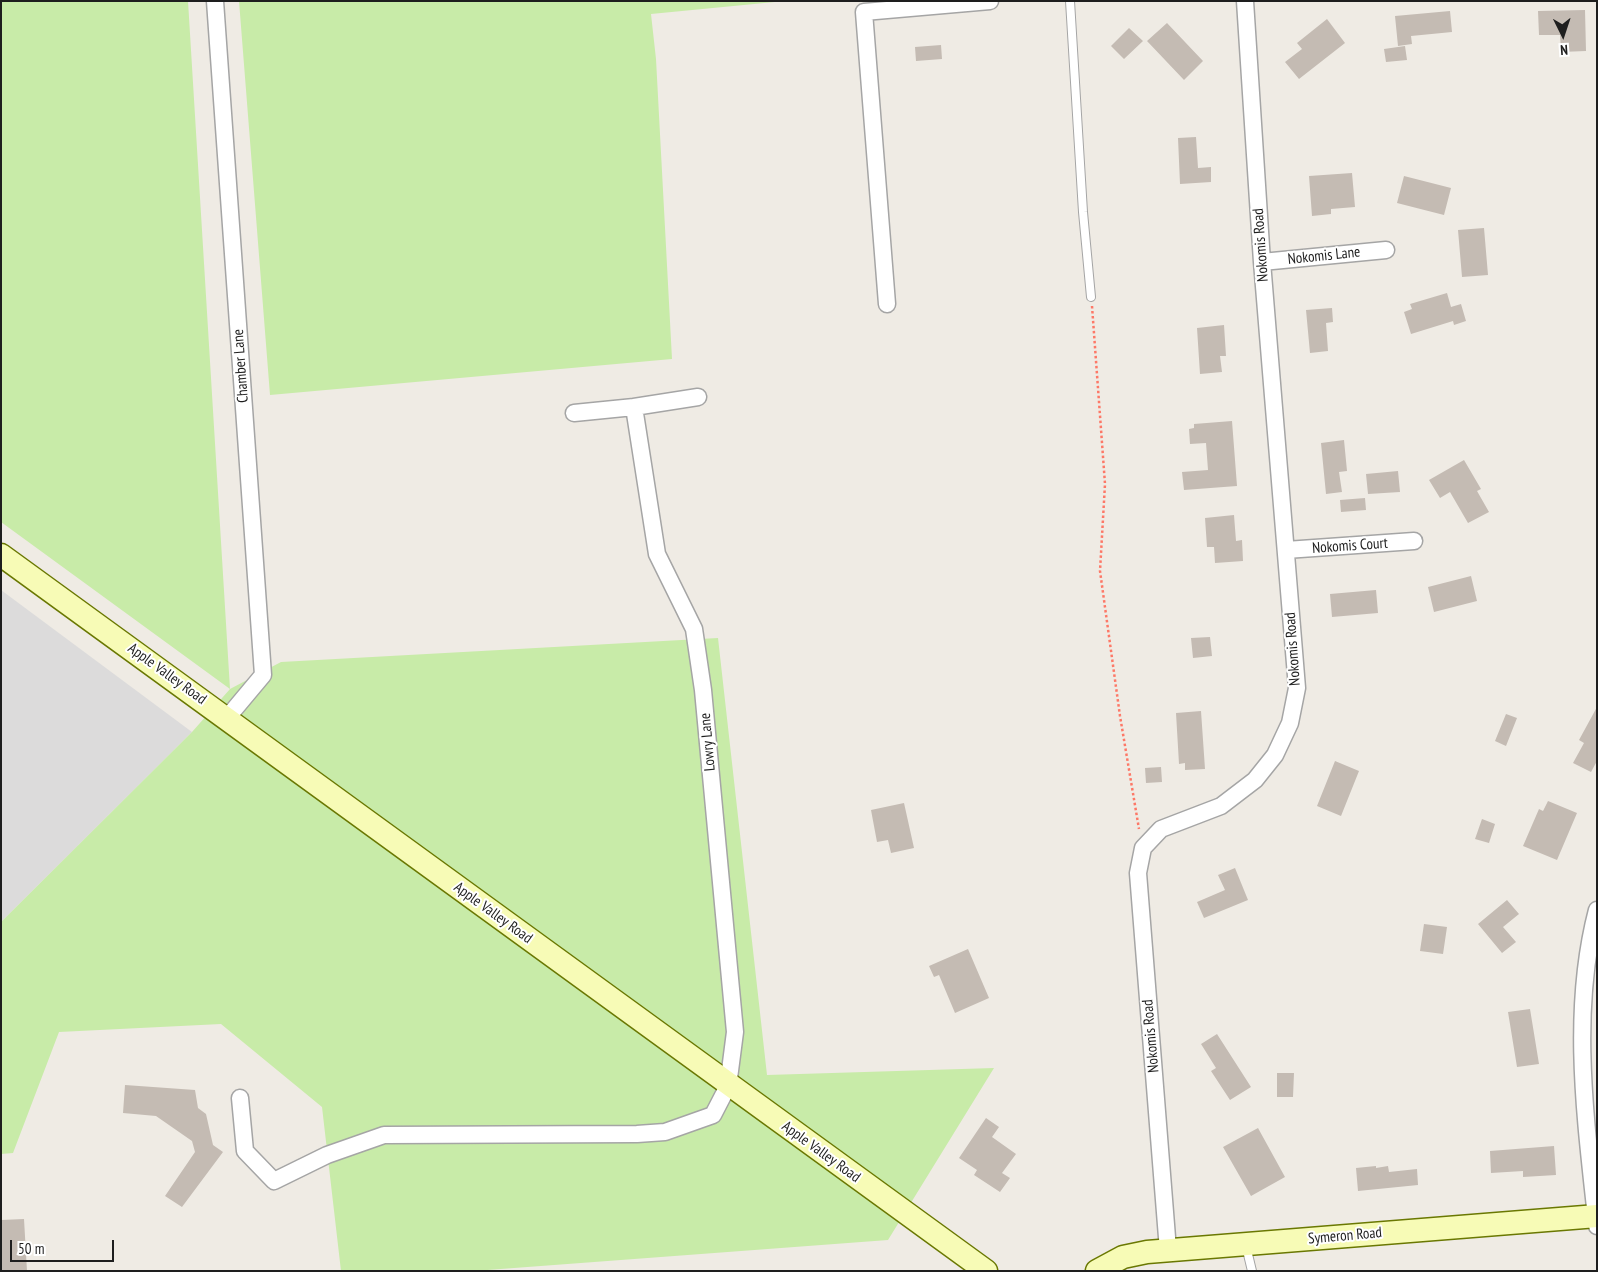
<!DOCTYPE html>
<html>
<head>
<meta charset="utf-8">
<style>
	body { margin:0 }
	#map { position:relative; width:1598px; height:1272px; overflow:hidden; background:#efebe4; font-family:"PT Sans Narrow",sans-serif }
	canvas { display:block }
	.frame { position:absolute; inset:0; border:2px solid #1e1e1e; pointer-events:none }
	.north { position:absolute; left:1538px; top:10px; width:50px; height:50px; -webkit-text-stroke:4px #fff; paint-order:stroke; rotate:176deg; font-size:14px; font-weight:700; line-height:20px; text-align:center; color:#1e1e1e }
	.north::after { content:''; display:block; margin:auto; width:18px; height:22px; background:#1e1e1e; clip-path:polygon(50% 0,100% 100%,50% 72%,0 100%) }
	.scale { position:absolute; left:10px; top:1240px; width:104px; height:22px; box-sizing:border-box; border:2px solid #1e1e1e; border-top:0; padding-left:6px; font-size:15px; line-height:18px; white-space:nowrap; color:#1e1e1e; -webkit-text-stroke:4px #fff; paint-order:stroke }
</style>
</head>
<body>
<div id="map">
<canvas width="1598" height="1272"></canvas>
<div class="frame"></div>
<div class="north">N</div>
<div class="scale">50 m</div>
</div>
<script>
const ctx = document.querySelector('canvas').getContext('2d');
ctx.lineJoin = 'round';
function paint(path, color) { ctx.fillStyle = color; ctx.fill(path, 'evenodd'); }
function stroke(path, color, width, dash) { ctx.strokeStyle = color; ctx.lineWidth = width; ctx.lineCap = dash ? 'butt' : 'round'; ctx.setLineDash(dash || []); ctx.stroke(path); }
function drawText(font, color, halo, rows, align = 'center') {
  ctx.font = font + ' "PT Sans Narrow",sans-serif'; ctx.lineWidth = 4; ctx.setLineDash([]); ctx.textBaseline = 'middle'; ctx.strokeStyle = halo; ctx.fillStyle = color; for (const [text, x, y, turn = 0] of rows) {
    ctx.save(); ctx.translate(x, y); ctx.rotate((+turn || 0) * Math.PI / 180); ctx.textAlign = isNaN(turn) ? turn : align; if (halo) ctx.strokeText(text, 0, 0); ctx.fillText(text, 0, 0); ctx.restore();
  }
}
paint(new Path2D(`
	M1 590 192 732 1 922Z`), '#dcdbdb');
paint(new Path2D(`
	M1 1H188L230 689 281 662 718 638 767 1075 994 1068 888 1240 474 1271H341L322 1107 221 1024 59 1032 13 1153 1 1154V922L192 732 230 689 1 522Z
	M239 1H785L651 14 656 59 672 359 270 395Z`), '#c8eba8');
paint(new Path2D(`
	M1585 10 1586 51 1561 52 1560 35H1539L1538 11Z
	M1450 11 1452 32 1411 36 1412 44 1398 46 1395 16Z
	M1327 19 1345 43 1299 79 1285 62 1302 49 1297 43Z
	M1167 23 1203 61 1184 80 1147 41Z
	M1129 28 1143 41 1124 59 1111 46Z
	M941 45 942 59 916 61 915 47Z
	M1405 46 1407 60 1386 62 1384 49Z
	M1196 137 1198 168 1211 167V182L1180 184 1178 138Z
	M1352 173 1355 207 1331 209V214L1312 216 1309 176Z
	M1404 176 1451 188 1444 215 1397 203Z
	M1484 228 1488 275 1462 277 1458 230Z
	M1447 293 1451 307 1461 304 1466 321 1454 325 1453 321 1411 334 1404 312 1412 309 1410 304Z
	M1332 308 1333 322 1326 323 1328 351 1310 353 1306 310Z
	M1224 325 1226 356H1220L1222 372 1200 374 1197 328Z
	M1232 421 1237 486 1184 490 1182 472 1208 470 1206 443 1190 444 1189 429 1194 428V424Z
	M1344 440 1347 471 1339 472 1342 492 1326 494 1321 443Z
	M1464 460 1481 489 1477 491 1489 512 1468 523 1450 492 1440 498 1429 480Z
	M1398 471 1400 492 1368 494 1366 474Z
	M1365 498 1366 510 1341 512 1340 500Z
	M1234 515 1236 541 1242 540 1243 561 1215 563 1214 547H1207L1205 518Z
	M1471 576 1477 601 1434 612 1428 587Z
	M1376 590 1378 613 1332 617 1330 594Z
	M1210 637 1212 656 1193 658 1191 638Z
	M1597 707V761L1591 772 1573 763 1584 743 1579 740Z
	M1201 711 1205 769 1185 770V763L1179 764 1176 713Z
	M1506 714 1517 718 1506 746 1495 741Z
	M1335 761 1359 771 1341 816 1317 806Z
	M1161 767 1162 782 1146 783 1145 768Z
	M1548 801 1577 813 1557 860 1523 846 1539 809 1543 811Z
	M904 803 914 848 891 853 888 840 877 842 871 810Z
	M1482 819 1495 824 1489 843 1475 839Z
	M1235 868 1248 900 1204 918 1197 902 1225 890 1218 875Z
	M1507 900 1519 914 1503 927 1516 942 1502 953 1478 924Z
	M1424 924 1447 927 1443 954 1420 951Z
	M968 949 989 998 955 1013 939 975 934 977 929 966Z
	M1530 1009 1539 1064 1517 1067 1508 1012Z
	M1217 1034 1251 1087 1230 1100 1211 1071 1216 1068 1201 1044Z
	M1277 1073H1294L1293 1097H1277Z
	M125 1085 195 1090 198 1108 206 1114 213 1145 223 1152 182 1207 165 1196 195 1152 192 1141 156 1116 123 1113Z
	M986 1118 999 1127 992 1137 1016 1154 1002 1173 1010 1178 1000 1192 974 1175 977 1170 959 1158Z
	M1258 1128 1285 1177 1251 1196 1223 1147Z
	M1554 1146 1556 1175 1523 1177V1171L1491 1173 1490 1151Z
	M1376 1166V1168L1388 1166 1389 1172 1417 1169 1418 1185 1358 1191 1356 1168Z
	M24 1219 27 1271H2L1 1220Z`), '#c4bbb3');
const lane = new Path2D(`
	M1070 1 1083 212 1091 297
	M1246 1246 1252 1271`);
const street = new Path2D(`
	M215 1 263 675 227 718
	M1262 262 1386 250
	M887 304 864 12 990 1
	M574 413 634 407 698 397
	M1286 550 1414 541
	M1597 910C1570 1013 1586 1122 1597 1226
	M240 1098 245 1151 274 1181 327 1155 384 1135 637 1134 665 1132 713 1115 728 1086 735 1032 703 690 694 629 657 554 634 407
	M1168 1250 1138 873 1143 848 1161 829 1221 806 1255 780 1275 755 1290 723 1297 688 1262 262 1245 1`);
const secondary = new Path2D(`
	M1 555 986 1271
	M1097 1271 1123 1257 1147 1252 1597 1216`);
stroke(lane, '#a5a5a5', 10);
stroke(street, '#a5a5a5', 19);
stroke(secondary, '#6a7802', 25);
stroke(new Path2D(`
	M1092 306 1105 484 1100 571 1120 716 1139 829`), '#fd7867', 2.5, [2.5, 2.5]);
stroke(lane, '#fff', 8);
stroke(street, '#fff', 16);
stroke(secondary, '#f7fbb6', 22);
drawText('15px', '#1e1e1e', '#fff', [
	["Nokomis Road",1261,245,-94],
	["Nokomis Lane",1324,256,-6],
	["Chamber Lane",241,366,-94],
	["Nokomis Court",1350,546,-4],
	["Nokomis Road",1293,649,-94],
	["Apple Valley Road",167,674,36],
	["Lowry Lane",708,742,-95],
	["Apple Valley Road",493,913,36],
	["Nokomis Road",1151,1036,-95],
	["Apple Valley Road",821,1152,36],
	["Symeron Road",1345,1236,-5]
]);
</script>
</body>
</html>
